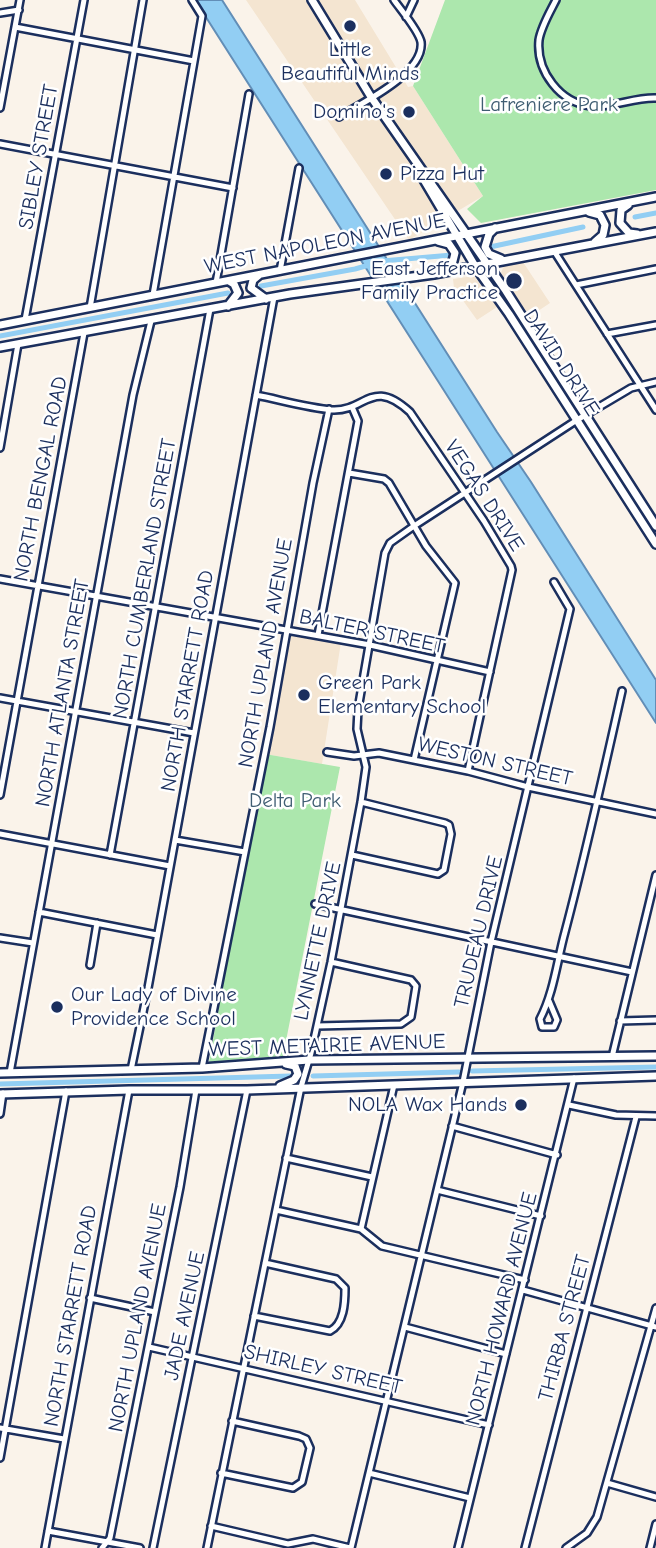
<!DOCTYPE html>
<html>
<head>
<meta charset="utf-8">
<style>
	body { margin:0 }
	canvas { display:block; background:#faf3ea }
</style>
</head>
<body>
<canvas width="656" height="1548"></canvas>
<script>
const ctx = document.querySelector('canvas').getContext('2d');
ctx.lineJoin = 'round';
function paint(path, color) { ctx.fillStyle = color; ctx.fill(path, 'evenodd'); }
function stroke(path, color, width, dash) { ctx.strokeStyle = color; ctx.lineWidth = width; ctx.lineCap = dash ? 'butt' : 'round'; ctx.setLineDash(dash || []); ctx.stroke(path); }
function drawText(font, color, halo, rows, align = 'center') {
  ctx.font = font + ' "Comic Neue",sans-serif'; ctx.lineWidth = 5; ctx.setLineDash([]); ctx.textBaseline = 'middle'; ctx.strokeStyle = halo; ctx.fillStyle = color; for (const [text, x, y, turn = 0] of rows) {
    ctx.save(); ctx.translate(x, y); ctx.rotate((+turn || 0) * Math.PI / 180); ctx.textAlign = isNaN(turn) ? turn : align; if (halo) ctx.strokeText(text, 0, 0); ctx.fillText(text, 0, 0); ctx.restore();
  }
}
paint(new Path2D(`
	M246 0H355L408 87 413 86 483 196 409 240Z
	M523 262 550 303 529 317 501 273 504 265Z
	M474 276 497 307 477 320 454 288 453 279Z
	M288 634 341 642 322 764 265 754Z`), '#f4e5d1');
paint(new Path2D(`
	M445 0H656V190L481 223 467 209 483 196 413 86Z
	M265 754 340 767 283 1056 209 1062Z`), '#ace7ad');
const water = new Path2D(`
	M195 0H222L497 432 531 482 656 680V723Z`);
paint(water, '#92cef3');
stroke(water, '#628eb7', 2);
stroke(new Path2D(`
	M635 217 656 213
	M490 247 583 227
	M382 261 452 255
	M261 286 355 269 369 265
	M0 336 228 293
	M472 1071 656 1067
	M313 1076 459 1072
	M0 1084 291 1076`), '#92cef3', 5);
const minor = new Path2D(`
	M556 0C550 12 541 27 539 40 536 71 560 103 591 106 613 108 634 97 656 98
	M0 13 19 10
	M406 17 414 0
	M15 27 194 61
	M0 108 20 0
	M339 117C362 103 425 73 421 42 419 31 401 10 394 0
	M0 144 233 188
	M554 251 656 410
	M280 271 299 168
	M216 283 249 94
	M576 285 656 269
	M153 295 202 16 192 0
	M90 308 143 0
	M25 320 84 0
	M607 334 656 325
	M256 395C281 400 308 408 333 410 366 411 372 377 410 412L484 521 511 566 512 570 468 771
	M0 448 18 344
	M349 473 384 479 389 483 426 546 455 583 414 760
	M0 579 370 645 490 672
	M318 635 358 421 352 407
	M0 698 194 733
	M327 752 354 756 379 753 468 771 528 787 656 814
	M0 795 84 333
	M0 834 170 866
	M175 840 245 852
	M110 855 210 309
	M352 855 438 874 444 870 451 834 449 825 445 823 361 802
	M315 904 632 972
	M39 912 157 935
	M0 938 33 943
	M90 965 97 923
	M549 1001 557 1020 554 1027H542L540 1019C554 992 557 961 565 932 586 852 604 772 622 691
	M620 1021 656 1020
	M317 1026 401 1024 411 1017 416 986 411 980 331 962
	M612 1057 656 875
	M202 1068 270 727 313 483 329 409
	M131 1070 148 988 274 297
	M10 1073 133 395 151 321
	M569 1105 616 1115 656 1116
	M0 1114 3 1093
	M452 1126 557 1155
	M286 1158 372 1177
	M437 1190 541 1216
	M276 1210 361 1229 382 1246 525 1280
	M361 1229 394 1085
	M523 1290 656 1327
	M90 1298 155 1312
	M254 1316 330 1331C344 1324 345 1303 345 1288L336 1279 265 1263
	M405 1327 506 1354
	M149 1347 489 1425
	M0 1428 64 1439
	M0 1458 66 1091
	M221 1473 293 1488 302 1482 310 1448 306 1439 299 1436 232 1421
	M369 1473 470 1498
	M607 1483 656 1497
	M211 1526 288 1544 313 1539 350 1548
	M48 1531 140 1548
	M45 1548 129 1090
	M102 1548 110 1538 180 1187 196 1090
	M153 1548 247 1090
	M207 1548 301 1087 311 1053 331 962 361 802 366 767 357 729 358 709 385 553 390 543 414 526 577 420 631 388 656 382
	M351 1548 463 1082 491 942 570 609 554 582
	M458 1548 574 1078
	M525 1548 636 1117
	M566 1548 587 1533 597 1517 656 1308
	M650 1548 656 1524`);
const major = new Path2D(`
	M312 0 371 97 506 291 656 526
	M424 180 475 266 509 314 656 544
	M628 205 621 210 620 223 629 233 637 234
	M589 212 600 215 605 225 603 235 595 242
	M495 228 489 234 485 247 489 254 501 259
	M438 241 449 244 455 253 452 265 440 270
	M259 275 253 280 251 288 266 299
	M228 306 238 293 234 284 229 281
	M0 325 656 197
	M0 347 290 294 434 274 656 232
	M0 1073 202 1068 309 1060 656 1056
	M280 1086 294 1080 298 1074 295 1066 286 1064
	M0 1094 129 1090H247L656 1076`);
stroke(minor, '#1b2f5e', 10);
stroke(major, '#1b2f5e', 12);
stroke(minor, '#fff', 5);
stroke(major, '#fff', 7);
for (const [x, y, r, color] of [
	[350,26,7,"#1b2f5e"],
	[409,112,7,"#1b2f5e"],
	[386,174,7,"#1b2f5e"],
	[514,281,9,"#1b2f5e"],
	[304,695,7,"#1b2f5e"],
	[57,1007,7,"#1b2f5e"],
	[521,1105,7,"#1b2f5e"]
]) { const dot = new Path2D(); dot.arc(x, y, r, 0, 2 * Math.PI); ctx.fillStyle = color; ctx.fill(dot); stroke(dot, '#fff', 2.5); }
drawText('21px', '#1b2f5e', '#fff', [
	["Little",350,50,"center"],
	["Beautiful Minds",350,74,"center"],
	["Domino's",395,112],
	["Pizza Hut",400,174,"left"],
	["East Jefferson",498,269],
	["Family Practice",498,293],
	["Green Park",318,683,"left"],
	["Elementary School",318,707,"left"],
	["Our Lady of Divine",71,995,"left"],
	["Providence School",71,1019,"left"],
	["NOLA Wax Hands",507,1105]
], 'right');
drawText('21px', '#3f5d72', '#fff', [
	["Lafreniere Park",549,105],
	["Delta Park",295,801]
]);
drawText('21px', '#1b2f5e', '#fff', [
	["SIBLEY STREET",39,157,-80],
	["WEST NAPOLEON AVENUE",325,244,-11],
	["DAVID DRIVE",561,363,57],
	["NORTH BENGAL ROAD",41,479,-79],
	["VEGAS DRIVE",484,496,57],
	["NORTH CUMBERLAND STREET",145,579,-80],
	["BALTER STREET",372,632,12],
	["NORTH UPLAND AVENUE",266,653,-80],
	["NORTH STARRETT ROAD",188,681,-80],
	["NORTH ATLANTA STREET",63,693,-80],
	["WESTON STREET",495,762,13],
	["TRUDEAU DRIVE",479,932,-77],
	["LYNNETTE DRIVE",318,941,-78],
	["WEST METAIRIE AVENUE",327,1046,-2],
	["NORTH HOWARD AVENUE",502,1309,-76],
	["NORTH STARRETT ROAD",71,1316,-80],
	["JADE AVENUE",185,1316,-78],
	["NORTH UPLAND AVENUE",138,1318,-79],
	["THIRBA STREET",565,1328,-75],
	["SHIRLEY STREET",323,1370,13]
]);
</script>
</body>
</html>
